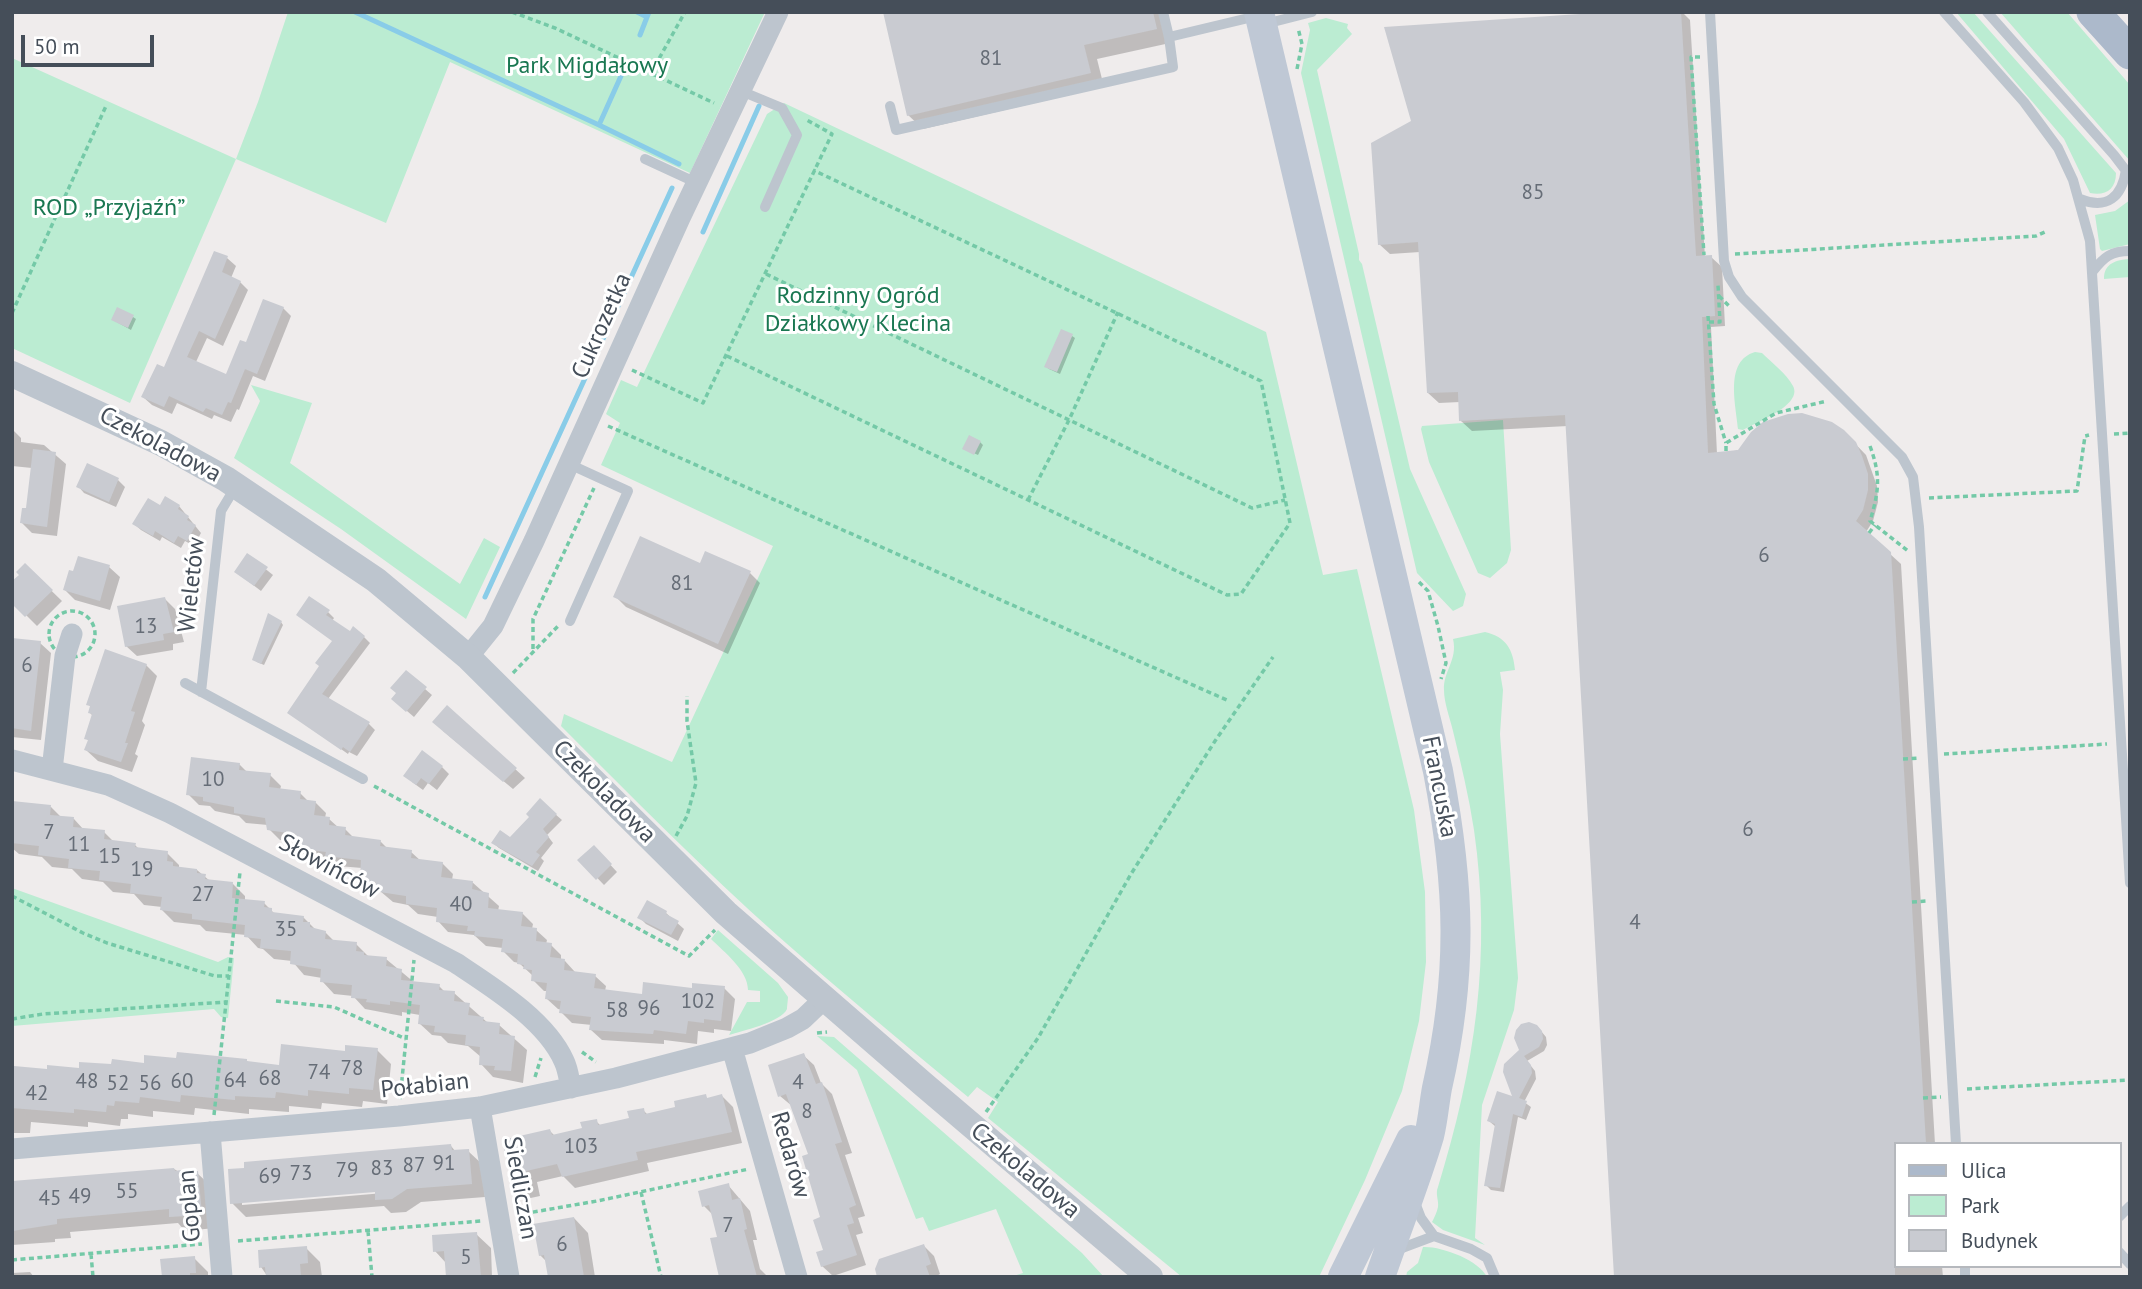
<!DOCTYPE html>
<html>
<head>
<meta charset="utf-8">
<style>
	body { margin:0 }
	#map { position:relative; width:2142px; height:1289px; overflow:hidden; background:#efecec; font-family:"PT Sans",sans-serif }
	canvas { display:block }
	.frame { position:absolute; inset:0; border:14px solid #454e59; pointer-events:none }
	.legend { position:absolute; left:1894px; top:1142px; width:228px; height:126px; box-sizing:border-box; background:#fff; border:2px solid #b5b8bd; margin:0; padding:9px 12px; list-style:none; font-size:21px; color:#454e59 }
	.legend li { display:flex; align-items:center; gap:14px; height:35px }
	.legend b { width:35px; border:2px solid #b5b8bd }
	.scale { position:absolute; left:21px; top:35px; width:133px; height:32px; box-sizing:border-box; border:4px solid #454e59; border-top:0; padding-left:9px; font-size:21px; line-height:24px; white-space:nowrap; color:#454e59; -webkit-text-stroke:5px #fff; paint-order:stroke }
</style>
</head>
<body>
<div id="map">
<canvas width="2142" height="1289"></canvas>
<div class="frame"></div>
<ul class="legend">
<li><b style="height:9px;background:#acb9cb"></b>Ulica</li>
<li><b style="height:19px;background:#bbecd2"></b>Park</li>
<li><b style="height:19px;background:#c9cbd1"></b>Budynek</li>
</ul>
<div class="scale">50 m</div>
</div>
<script>
const ctx = document.querySelector('canvas').getContext('2d');
ctx.lineJoin = 'round';
function paint(path, color) { ctx.fillStyle = color; ctx.fill(path, 'evenodd'); }
function stroke(path, color, width, dash) { ctx.strokeStyle = color; ctx.lineWidth = width; ctx.lineCap = dash ? 'butt' : 'round'; ctx.setLineDash(dash || []); ctx.stroke(path); }
function drawText(font, color, halo, rows, align = 'center') {
  ctx.font = font + ' "PT Sans",sans-serif'; ctx.lineWidth = 6; ctx.setLineDash([]); ctx.textBaseline = 'middle'; ctx.strokeStyle = halo; ctx.fillStyle = color; for (const [text, x, y, turn = 0] of rows) {
    ctx.save(); ctx.translate(x, y); ctx.rotate((+turn || 0) * Math.PI / 180); ctx.textAlign = isNaN(turn) ? turn : align; if (halo) ctx.strokeText(text, 0, 0); ctx.fillText(text, 0, 0); ctx.restore();
  }
}
paint(new Path2D(`
	M288 12H765L690 173 450 62 386 223 236 159 130 403 12 348V58L236 159 258 102Z
	M1956 12H1973L2116 173C2116 190 2105 196 2090 193L2064 139Z
	M2000 12H2067L2130 85V161Z
	M1326 18 1348 24 1347 28 1352 34 1317 70 1359 254V260L1362 264 1410 469 1466 594 1463 606 1453 611 1417 573 1301 73 1310 30 1308 23Z
	M784 103 1266 332 1323 575 1357 569 1414 810 1425 892 1426 962 1419 1021 1402 1091 1365 1180 1319 1277H1182L988 1118 998 1102 977 1087 968 1097C904 1044 840 991 778 936 703 869 632 797 561 726L564 714 672 762 773 546 601 465 620 423 606 414 621 380 637 387 767 114Z
	M2130 200V244L2102 251 2100 249 2095 215 2115 211Z
	M2130 259V277L2104 279C2104 263 2116 260 2130 259Z
	M1755 352 1762 353C1772 363 1786 373 1793 386 1803 405 1757 422 1743 430L1738 429C1736 405 1724 361 1755 352Z
	M251 385 312 403 290 463 460 584 484 538 500 547 466 619 341 529 234 458 260 401Z
	M1503 420 1511 550 1507 563 1490 578 1478 573 1429 462 1421 429 1422 426Z
	M1485 632C1506 637 1513 649 1515 670L1500 672 1503 690 1500 734 1518 978 1514 1010 1482 1105 1475 1238 1485 1245 1443 1230 1432 1222C1434 1218 1437 1212 1438 1207 1439 1200 1435 1194 1438 1187 1475 1067 1492 955 1474 830 1469 797 1461 764 1453 731 1450 718 1444 703 1444 690 1443 671 1458 660 1453 639Z
	M12 888 218 962 228 957 234 958 228 1018 221 1017 214 1009 12 1026Z
	M718 930 778 983 788 997C788 999 787 1007 787 1009 781 1022 742 1031 729 1035L747 1002H760V991L748 990C748 970 724 952 711 939Z
	M817 1036 834 1037 1082 1253 1104 1277H1010L1023 1273 996 1209 929 1231 923 1217 916 1219 857 1070Z
	M1423 1247C1441 1246 1479 1260 1487 1277H1467V1275L1406 1277 1407 1272 1418 1263Z`), '#bbecd2');
paint(new Path2D(`
	M885 12H1162L1170 43 1097 59 1104 87 923 129 908 115Z
	M1640 12H1682L1690 20 1705 257H1711L1722 267 1725 326 1711 327 1717 454 1843 431 1866 455 1877 486 1878 502 1873 521 1866 532 1901 564 1935 1144H1895V1266H1942L1943 1277H1616L1568 426 1472 431 1461 421 1460 402 1439 403 1428 393 1420 252 1390 254 1379 244Z
	M215 253 227 258 236 266 231 278 240 282 248 290 223 346 207 338 196 362 227 376 247 344 283 308 291 316 265 381 253 376 239 410 237 409 231 422 214 415 212 419 177 403 172 414 152 405 143 397 164 370Z
	M133 317 136 319 131 330 113 320Z
	M1072 336 1075 338 1060 374 1049 369 1046 366Z
	M12 429 21 438V442L44 445 66 464 57 536 32 533 22 523 27 510 32 468 12 466Z
	M980 442 983 445 978 455 965 449Z
	M88 466 118 480 125 487 116 507 84 493 78 486Z
	M179 506 201 533 194 546 185 541 181 548 162 537 160 541 141 530 134 524 161 507Z
	M248 555 273 575 261 591 236 572Z
	M25 565 62 601 37 626 12 601Z
	M701 565 750 573 760 583 728 654 626 607 615 596Z
	M109 567 120 577 110 610 75 600 65 590Z
	M165 599 175 609 184 642 173 644V650L137 656 126 646Z
	M328 612 334 618 332 621 350 633 364 637 370 643 328 699 369 724 375 730 357 756 349 752 348 754 290 713 321 667 334 641 304 620Z
	M281 622 283 625 264 665 257 662 254 659Z
	M12 640 40 643 51 653 41 740 12 737Z
	M146 665 157 676 142 721 145 725 135 754 138 756 132 772 98 761 86 750 89 741 86 738 93 716 90 713 92 708 88 704Z
	M425 689 432 695 414 717 400 705Z
	M447 707 525 778 513 789 443 731Z
	M239 764 247 772 270 775 281 786 280 790 300 793 309 802H315L326 813 325 818 329 819 339 828 345 829 354 838 380 841 388 849 411 852 421 861 442 863 453 874 452 880 472 882 499 906 498 911 522 913 533 924 532 929 536 930 547 940 546 944 551 945 561 955V960L565 961 575 972 595 976 606 986 605 991 644 996 724 988 735 999 731 1031 714 1029V1033L698 1031 697 1044 664 1040V1044L602 1040 591 1030 592 1025 572 1023 561 1012 562 1010 558 1009 547 999 548 991H544L533 980 532 975 519 963 514 962 503 951V948L486 946 474 935 448 932 438 921V917L418 914 408 905 393 902 380 891 372 890 362 879V868L338 866 334 861 307 858 296 847 297 842 280 840 269 829 268 825 246 823 239 816 215 811 210 806 199 805 188 794Z
	M442 767 449 774 437 790 428 783 423 790 412 782Z
	M540 801 562 820 547 835 553 843 541 858 544 861 538 871 499 848 493 843 511 839 531 817Z
	M12 803 51 807 62 818 74 819 84 830 104 832 114 842 135 845 140 850 167 853 179 865V868L197 870 210 881 233 884 245 896V901L264 903 276 915 303 917 316 930 325 932 335 942 356 944 369 957 386 959 415 983 439 986 445 992 454 993 488 1023 499 1025 527 1050 523 1083 493 1077 481 1064V1057L468 1046 448 1043 441 1036 432 1035 419 1023 420 1015 402 1012V1016L365 1009 353 996 334 994 322 981V978L304 975 292 961 274 959 263 949 258 948 246 935 206 931 200 925 174 922 162 910V907L144 905 134 894 113 892 103 882 82 879 72 869 52 867 42 857 19 854 12 848Z
	M594 847 617 872 604 885 580 860Z
	M666 913 684 929 678 941 646 924 640 918Z
	M1541 1031 1546 1037 1547 1045 1544 1051 1527 1061 1535 1071 1536 1079 1524 1102 1531 1107 1526 1120 1518 1117 1504 1192 1491 1190 1486 1185 1496 1127 1489 1121 1515 1099 1504 1072Z
	M377 1050 391 1064 387 1104 363 1101 362 1107 322 1103 321 1109 289 1106V1112L249 1109V1114L195 1108 194 1115 153 1111V1117L128 1114V1119H121L120 1126 88 1122V1127L31 1122 30 1133H12V1083L48 1071 246 1060 249 1063 281 1066 346 1053Z
	M803 1055 814 1065 821 1083 832 1094 852 1153 845 1155 865 1216 858 1218 863 1233 856 1235 866 1265 833 1276 822 1266 825 1251 822 1218 810 1155 792 1106 780 1096Z
	M705 1096 708 1099 722 1096 733 1107 742 1143 647 1163 649 1171 575 1188 563 1176 537 1182 540 1196 526 1199 515 1188 550 1131 555 1136 584 1130 596 1121 601 1126 631 1119 643 1110 648 1115 677 1108Z
	M451 1146 456 1152 468 1151 482 1164 485 1197 421 1202 406 1212 391 1213 384 1206 246 1217 232 1203ZM384 1190V1193L242 1205V1201Z
	M174 1169 183 1174 197 1173 212 1187 215 1228 185 1231 178 1223 70 1232 71 1238 55 1239V1242L12 1245V1183Z
	M728 1185 750 1211 757 1240H753L760 1269 768 1277H720L719 1238 714 1216 704 1206Z
	M574 1218 588 1233 595 1277H550L547 1262 540 1255Z
	M476 1234 491 1248 492 1277H447L446 1263 435 1251Z
	M924 1246 934 1256 940 1274 935 1277H879Z
	M306 1248 320 1262 322 1277H268L261 1267Z
	M194 1258 208 1272V1277H163Z
	M30 1272 34 1277H12V1273Z`), '#0003');
stroke(new Path2D(`
	M355 12 599 125
	M637 12 647 17
	M640 35 649 12
	M621 76 599 125 679 164
	M703 232 759 106
	M485 597 672 188`), '#89cce8', 5);
paint(new Path2D(`
	M883 12H1153L1157 29 1084 45 1091 73 907 116Z
	M1610 12H1681L1696 256 1712 255 1715 316 1702 317 1708 453 1738 450 1751 432 1763 422 1788 414 1802 413 1832 422 1844 430 1856 442 1862 456 1868 474V490L1863 510 1856 521 1891 552 1926 1144H1895V1277H1614L1565 415 1459 421 1458 392 1427 393 1418 242 1378 245 1371 143 1411 121 1384 27Z
	M214 251 228 256 222 272 241 281 215 339 199 331 187 357 226 374 240 340 246 342 263 299 284 307 257 374 245 369 231 403 228 402 222 415 206 408 203 412 169 396 164 407 141 397 157 364 164 367Z
	M117 307 134 315 128 328 111 320Z
	M1061 329 1073 334 1057 372 1044 367Z
	M969 435 981 441 974 455 962 449Z
	M33 449 56 452 47 527 20 523 22 508H26Z
	M87 463 119 478 109 502 76 487Z
	M165 496 180 505 178 509 189 516 187 520 196 525 187 541 178 536 174 543 155 531 153 536 132 524 148 498 160 505Z
	M640 536 700 563 705 551 751 571 718 644 613 597Z
	M247 553 268 567 254 586 234 572Z
	M78 556 110 565 100 601 63 590 69 570 73 571Z
	M25 563 53 590 25 617 12 604V581L19 575 16 572Z
	M309 596 330 610 326 615 350 631 353 626 365 636 322 694 370 722 350 752 343 747 341 750 287 713 319 666 315 663 332 641 296 615Z
	M165 597 174 632 163 634 164 640 125 647 117 606Z
	M268 613 282 621 261 664 252 660Z
	M12 638 41 641 31 731 12 728Z
	M105 649 147 664 131 711 135 712 125 743H128L121 762 84 750 88 740 84 739 92 714 88 713 90 706 86 705Z
	M406 670 427 687 406 712 391 699 396 693 390 688Z
	M447 705 517 768 503 782 432 722Z
	M422 750 443 766 429 784 421 778 416 785 403 776Z
	M191 757 240 763 239 770 271 773 269 787 301 791 300 799 316 801 314 815 330 817 329 825 346 827 345 835 381 840 380 846 412 850 411 858 443 862 441 877 473 881 472 889 489 893 488 908 523 912 521 926 537 928 536 941 552 943 550 957 565 959 564 970 596 974 594 988 642 994 643 982 692 988V983L725 986 721 1021 704 1019V1023L688 1021 686 1034 654 1030 653 1034 589 1030 591 1017 559 1013 561 1001 545 999 547 983 531 981 532 970 523 969 524 965 517 964 518 954 501 952 503 939 474 936 475 931H467L468 926 436 922 437 908 406 904V896L380 892 381 889 375 888 376 882 360 880 361 860 325 856 326 852 294 848 296 834 267 830 265 818 234 813V807L203 801V797L186 795Z
	M540 798 557 814 543 829 549 837 536 852 540 855 532 866 491 843 500 830 510 837 529 817 526 814Z
	M12 801 51 805 50 815 74 817 73 827 105 830 104 839 136 843 135 847 168 851 167 861 173 862V866L197 869V873L206 874 205 879 233 882 232 898 265 901 264 907 272 908V912L304 916 303 922H310V927L326 931 325 939 357 942 356 951 364 952V955L387 957 386 966 402 969 401 980 440 984 439 990 455 991 454 1001 470 1003 468 1015 484 1017 483 1021 500 1023 499 1034 515 1036 511 1071 494 1070 495 1066 479 1065 480 1047 465 1045 466 1035 434 1032 435 1026 418 1024 420 1005 390 1001V1005L366 1002 367 999 351 998 352 985 320 982 321 969 290 964 291 951 260 948 261 939 244 937 245 925 192 919V914L160 910 162 897 130 893 131 884 99 880 100 871 68 868 69 859 38 855 39 846 12 843Z
	M594 845 612 864 596 880 577 860Z
	M647 900 667 911 666 914 679 921 671 935 637 918Z
	M1529 1022 1537 1025 1542 1031 1543 1039 1539 1047 1524 1056 1531 1065 1532 1073 1519 1098 1527 1101 1522 1117 1513 1114 1500 1188 1484 1186 1495 1124 1487 1121 1497 1091 1512 1096 1503 1072 1504 1064 1519 1050 1514 1038 1516 1030 1521 1024Z
	M281 1044 345 1051V1045L378 1048 373 1090 349 1088V1094L308 1090V1096L276 1092 275 1098 235 1096V1100L181 1095 180 1102 140 1097 139 1103 115 1101 114 1106 107 1105 106 1112 74 1109V1113L12 1108 14 1066 47 1069V1065L79 1068V1062L111 1064 112 1059 144 1063V1055L176 1058 177 1052 247 1059V1061L279 1065Z
	M804 1053 816 1084 822 1082 842 1142 835 1144 856 1205 849 1208 854 1223 847 1225 857 1255 821 1267 816 1252 823 1250 813 1220 820 1217 802 1156 808 1154 786 1094 778 1097 768 1065Z
	M706 1094 707 1098 722 1094 732 1132 636 1152 638 1160 562 1177 557 1164 526 1171 529 1185 513 1189 502 1140 550 1129 552 1135 582 1128 580 1122 597 1119 598 1125 629 1118 627 1111 644 1108 645 1114 675 1107 674 1101Z
	M451 1144 452 1150 469 1149 472 1184 407 1189 392 1199 375 1200V1192L230 1204 228 1169 244 1168V1162Z
	M174 1168 175 1171 181 1170V1173L198 1171 202 1215 169 1217V1209L57 1219V1224L12 1231V1181Z
	M729 1183 732 1200 740 1198 747 1229 744 1230 757 1277H719L710 1238 717 1237 709 1205 702 1207 698 1191Z
	M574 1217 584 1277H548L544 1255 539 1256 533 1224Z
	M477 1232 481 1277H446L444 1251 433 1252 432 1235Z
	M924 1244 931 1264 926 1266 930 1277H877L875 1269 879 1259Z
	M307 1246 308 1263 300 1264 301 1277H266L265 1267 259 1268 258 1250Z
	M195 1256 196 1273H190V1277H162L160 1259Z`), '#c9cbd1');
stroke(new Path2D(`
	M512 12 555 28 714 103
	M1700 57H1691L1704 255
	M1297 69 1302 44 1298 28
	M651 73 685 12
	M1735 254 2036 236 2047 231
	M766 274 1252 508 1285 500
	M1719 296 1731 308
	M12 313 106 106
	M1708 316 1714 404 1726 443
	M1709 322H1720L1718 285
	M727 356 1227 595 1241 594 1290 523 1261 381 813 170
	M632 370 703 403 832 134 805 119
	M608 426 1229 701
	M2114 434 2130 433
	M1870 446C1881 476 1879 491 1870 521L1908 551
	M1726 451V443L1776 413 1827 401
	M1929 498 2077 491 2085 436 2089 435
	M1028 500 1069 420 1118 312
	M1869 533 1875 525
	M1419 582 1428 591 1438 626 1446 663 1441 679
	M49 634a23 23 0 1 1 46 0a23 23 0 1 1-46 0Z
	M533 649V619L594 488
	M513 673 559 625
	M1944 754 2107 744
	M1903 759 1920 758
	M374 786 689 956 715 930
	M676 836 687 816 696 783 687 721V696
	M12 896 83 933 107 943 215 976H229
	M1912 902 1927 901
	M276 1001 334 1007 406 1039
	M12 1019 43 1014 226 1002
	M817 1033 827 1032
	M582 1052 596 1062
	M535 1077 541 1058
	M1967 1089 2129 1080
	M1923 1098 1941 1097
	M400 1099 414 960
	M986 1112 1038 1038 1131 874 1215 741 1273 657
	M214 1115 240 872
	M641 1192 661 1277
	M516 1215 597 1201 749 1169
	M368 1231 372 1277
	M238 1241 481 1221
	M91 1254 93 1277
	M12 1260 202 1244`), '#74c9a7', 3.5, [5, 3.5]);
stroke(new Path2D(`
	M1163 12 1169 37 1257 16
	M1710 12 1724 261 1729 277 1742 297 1902 457 1913 477 1919 527 1956 1144
	M1944 12 2024 102 2058 148 2073 180 2090 241 2130 883
	M1987 12 2114 155 2130 176
	M1265 24 1312 12
	M741 91 782 108 797 135 765 207
	M890 106 896 130 1173 67 1169 37
	M645 159 697 183
	M2080 199C2107 210 2122 197 2126 170
	M2093 271C2104 257 2111 251 2130 251
	M569 464 628 491 570 621
	M185 683 363 779
	M201 692 221 511 236 486
	M1414 1200 1421 1218 1434 1236 1471 1249 1487 1258 1495 1277
	M2119 1217 2130 1206
	M1394 1251 1434 1236
	M2119 1252 2130 1264
	M1965 1277V1266`), '#bdc5ce', 10);
stroke(new Path2D(`
	M468 657 493 626 534 541 680 218 778 12
	M12 760 108 785 170 813 456 963C492 987 546 1020 564 1061 568 1069 569 1079 571 1088
	M52 770 65 656 72 634
	M732 1048 797 1277
	M480 1107 509 1277
	M210 1132 222 1277
	M12 1149 399 1116 480 1107 616 1078 750 1043 787 1028 803 1019 824 999`), '#bdc5ce', 21);
stroke(new Path2D(`
	M12 374 161 443 226 479 376 580 468 657 726 913 923 1084 1150 1277`), '#bdc5ce', 26);
stroke(new Path2D(`
	M1259 12 1438 771C1460 886 1463 974 1437 1088 1434 1104 1433 1120 1429 1136 1415 1183 1396 1230 1380 1277
	M1343 1277 1411 1140`), '#bfc8d5', 30);
stroke(new Path2D(`
	M2093 12 2130 53`), '#acb9cb', 33);
drawText('21px', '#666d77', null, [
	["81",991,59],
	["85",1533,193],
	["6",1764,556],
	["81",682,584],
	["13",146,627],
	["6",27,666],
	["10",213,780],
	["6",1748,830],
	["7",49,833],
	["11",79,845],
	["15",110,857],
	["19",142,870],
	["27",203,895],
	["40",461,905],
	["4",1635,923],
	["35",286,930],
	["102",698,1002],
	["96",649,1009],
	["58",617,1011],
	["78",352,1069],
	["74",319,1073],
	["68",270,1079],
	["64",235,1081],
	["48",87,1082],
	["60",182,1082],
	["4",798,1083],
	["52",118,1084],
	["56",150,1084],
	["42",37,1094],
	["8",807,1112],
	["103",581,1147],
	["91",444,1164],
	["87",414,1166],
	["83",382,1169],
	["79",347,1171],
	["73",301,1174],
	["69",270,1177],
	["55",127,1192],
	["49",80,1197],
	["45",50,1199],
	["7",728,1226],
	["6",562,1245],
	["5",466,1258]
]);
drawText('24px', '#197751', '#fff', [
	["Park Migdałowy",587,66],
	["ROD „Przyjaźń”",109,208],
	["Rodzinny Ogród",858,296],
	["Działkowy Klecina",858,324]
]);
drawText('24px', '#454e59', '#fff', [
	["Cukrozetka",602,326,-66],
	["Czekoladowa",160,445,28],
	["Wieletów",192,585,-84],
	["Francuska",1439,787,79],
	["Czekoladowa",604,792,45],
	["Słowińców",329,867,28],
	["Połabian",425,1086,-6],
	["Redarów",790,1155,74],
	["Czekoladowa",1025,1171,40],
	["Siedliczan",520,1188,80],
	["Goplan",190,1206,-95]
]);
</script>
</body>
</html>
